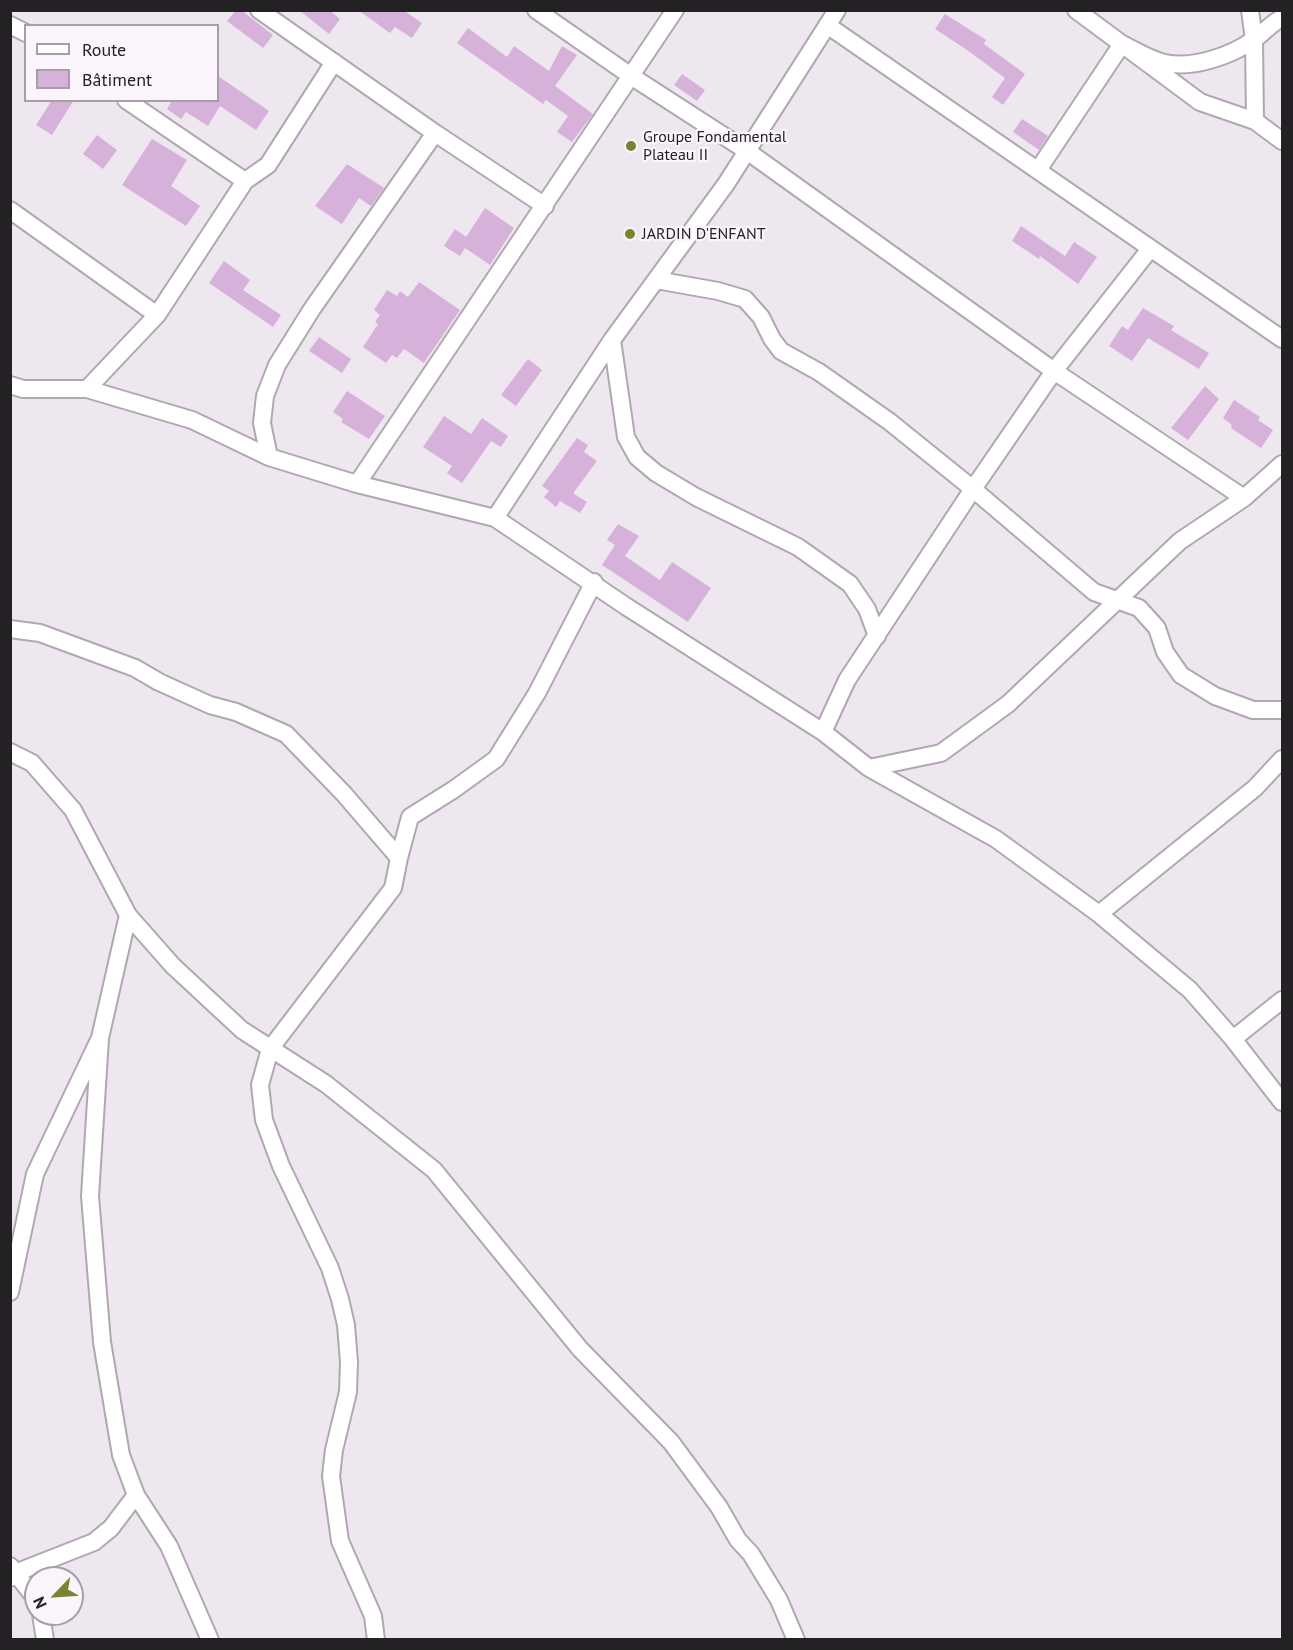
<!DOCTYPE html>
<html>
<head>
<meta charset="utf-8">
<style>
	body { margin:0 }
	#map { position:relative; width:1293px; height:1650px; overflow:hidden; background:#eee7ef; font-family:"PT Sans",sans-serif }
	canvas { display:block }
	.frame { position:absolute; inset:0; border:12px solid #242124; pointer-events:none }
	.legend { position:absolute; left:24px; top:24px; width:195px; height:78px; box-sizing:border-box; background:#fcf4fc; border:2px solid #a6a0a6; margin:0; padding:8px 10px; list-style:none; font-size:18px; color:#242124 }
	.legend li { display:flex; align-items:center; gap:12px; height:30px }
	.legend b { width:30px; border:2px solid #a6a0a6 }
	.north { position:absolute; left:24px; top:1566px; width:60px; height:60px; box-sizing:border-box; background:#fcf4fc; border:2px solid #a6a0a6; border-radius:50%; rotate:245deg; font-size:16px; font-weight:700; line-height:24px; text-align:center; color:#242124 }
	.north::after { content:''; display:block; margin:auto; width:21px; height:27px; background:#7a8430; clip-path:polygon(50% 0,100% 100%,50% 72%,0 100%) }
</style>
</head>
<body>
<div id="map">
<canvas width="1293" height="1650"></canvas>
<div class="frame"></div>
<ul class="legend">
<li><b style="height:8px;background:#fff"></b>Route</li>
<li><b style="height:16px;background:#d6b2da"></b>Bâtiment</li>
</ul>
<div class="north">N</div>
</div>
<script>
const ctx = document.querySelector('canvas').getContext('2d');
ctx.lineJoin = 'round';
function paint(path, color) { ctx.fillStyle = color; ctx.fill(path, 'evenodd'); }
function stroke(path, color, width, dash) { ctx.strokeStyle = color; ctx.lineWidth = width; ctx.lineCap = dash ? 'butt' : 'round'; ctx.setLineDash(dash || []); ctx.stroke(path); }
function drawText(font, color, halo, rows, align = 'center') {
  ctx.font = font + ' "PT Sans",sans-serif'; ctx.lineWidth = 4.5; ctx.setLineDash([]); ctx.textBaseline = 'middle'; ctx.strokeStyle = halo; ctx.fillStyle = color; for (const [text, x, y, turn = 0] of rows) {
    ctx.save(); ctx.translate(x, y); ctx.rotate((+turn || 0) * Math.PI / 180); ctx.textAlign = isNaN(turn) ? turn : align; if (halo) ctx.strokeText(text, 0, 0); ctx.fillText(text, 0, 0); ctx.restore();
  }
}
paint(new Path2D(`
	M236 10H241L273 35 263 48 227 21Z
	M299 10H329L340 19 329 34Z
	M358 10H403L422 23 412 38 395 27 390 33Z
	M945 14 986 40 984 44 1025 74 1003 105 992 97 1005 78 967 50 935 29Z
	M468 28 507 57 514 46 549 71 562 46 577 55 555 86 593 114 572 142 557 132 568 116 546 100 543 104 457 43Z
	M682 74 705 90 697 101 674 85Z
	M218 76 269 111 256 130 220 106 208 126 186 112 181 119 167 109 171 102 168 100H218Z
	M52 100H74L52 135 36 125Z
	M1022 119 1048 136 1039 150 1013 132Z
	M97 135 117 150 103 169 83 154Z
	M152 139 187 160 171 186 200 206 186 226 122 185Z
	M347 164 384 188 371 206 359 198 342 224 315 206Z
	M485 208 514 228 490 265 465 248 460 256 444 246 455 229 466 237Z
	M1021 226 1065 256 1074 242 1097 257 1078 284 1040 256 1039 259 1012 241Z
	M224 261 250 280 243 290 281 315 273 327 209 283Z
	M419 282 460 310 424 363 404 349 397 358 392 355 386 363 363 347 378 324 375 322 380 315 374 310 387 290 397 296 400 291 408 297Z
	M1143 308 1174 326 1171 330 1209 353 1199 369 1148 338 1132 361 1109 346 1122 326 1128 330Z
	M319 337 351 359 342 373 309 351Z
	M528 359 542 370 516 406 501 395Z
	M1205 386 1219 399 1188 440 1171 428Z
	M347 391 385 416 369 439 341 422 343 419 333 412Z
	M1234 400 1260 417 1258 420 1273 430 1261 448 1231 428 1232 425 1223 418Z
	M444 416 471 434 482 418 508 436 501 447 491 441 462 483 447 473 452 466 423 447Z
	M577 438 588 445 584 452 597 461 574 492V494L587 502 580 513 560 501 556 507 544 497 549 491 542 486Z
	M618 524 639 536 625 556 660 580 672 562 711 588 688 622 602 565 615 545 607 540Z`), '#d6b2da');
const minor = new Path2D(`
	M259 10 435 133 545 206
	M536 10 631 76 747 151 1054 371 1244 498
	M1076 10 1200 102 1255 121 1282 141
	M1250 10 1254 40 1255 121
	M10 25 26 33
	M827 25 1282 339
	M126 100 245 181
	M1038 170 1122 44C1135 50 1150 60 1165 63 1192 69 1231 56 1253 40 1264 33 1271 23 1282 18
	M10 210 157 315
	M656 280 718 291 745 299 761 317 772 339 781 351 819 372 890 422 973 489 1094 592 1139 608 1157 628 1165 652 1181 675 1215 696 1253 710H1282
	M612 340 626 437 637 457 656 473 696 497 798 547 850 584 867 609 877 636
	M10 385 23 389H87L192 420 269 457 357 484 495 518 627 607 823 732 869 768 996 839 1099 914 1190 990 1233 1039 1282 1102
	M87 389 157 315 245 181 268 165 334 62
	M269 457 262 423 265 396 277 365 312 309 435 133
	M357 484 675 10
	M495 518 612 340 726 184 837 10
	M10 629 40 633 135 668 159 682 210 705 236 712 286 734 344 794 399 858 393 888 270 1049 260 1085 264 1120 281 1166 330 1268 340 1299 346 1325 349 1362 348 1392 334 1450 331 1476 340 1541 373 1616 376 1640
	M823 732 847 680 973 489 1054 371 1150 249
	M10 752 32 763 73 810 128 915 173 966 242 1030 326 1084 434 1170 580 1349 671 1442 719 1507 738 1540 751 1554 779 1600 796 1640
	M869 768 941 753 1008 704 1180 541 1244 498 1282 464
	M399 858 410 817 453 790 496 759 537 693 594 582
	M1099 914 1255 788 1282 759
	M100 1038 90 1196 102 1342 121 1455 136 1495 169 1546 210 1640
	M1233 1039 1282 1000
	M10 1292 35 1174 100 1038 128 915
	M10 1566 36 1599
	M10 1578 15 1573 94 1542 111 1528 136 1495
	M41 1614 45 1640`);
stroke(minor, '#b0a8b0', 20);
stroke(minor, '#fff', 16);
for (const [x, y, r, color] of [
	[631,146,6,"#7a8430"],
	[630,234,6,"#7a8430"]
]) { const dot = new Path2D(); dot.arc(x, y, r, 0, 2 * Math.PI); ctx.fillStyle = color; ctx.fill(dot); stroke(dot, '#fcf4fc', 2); }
drawText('16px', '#242124', '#fcf4fc', [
	["Groupe Fondamental",643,137],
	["Plateau II",643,155],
	["JARDIN D'ENFANT",642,234]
], 'left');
</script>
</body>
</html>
